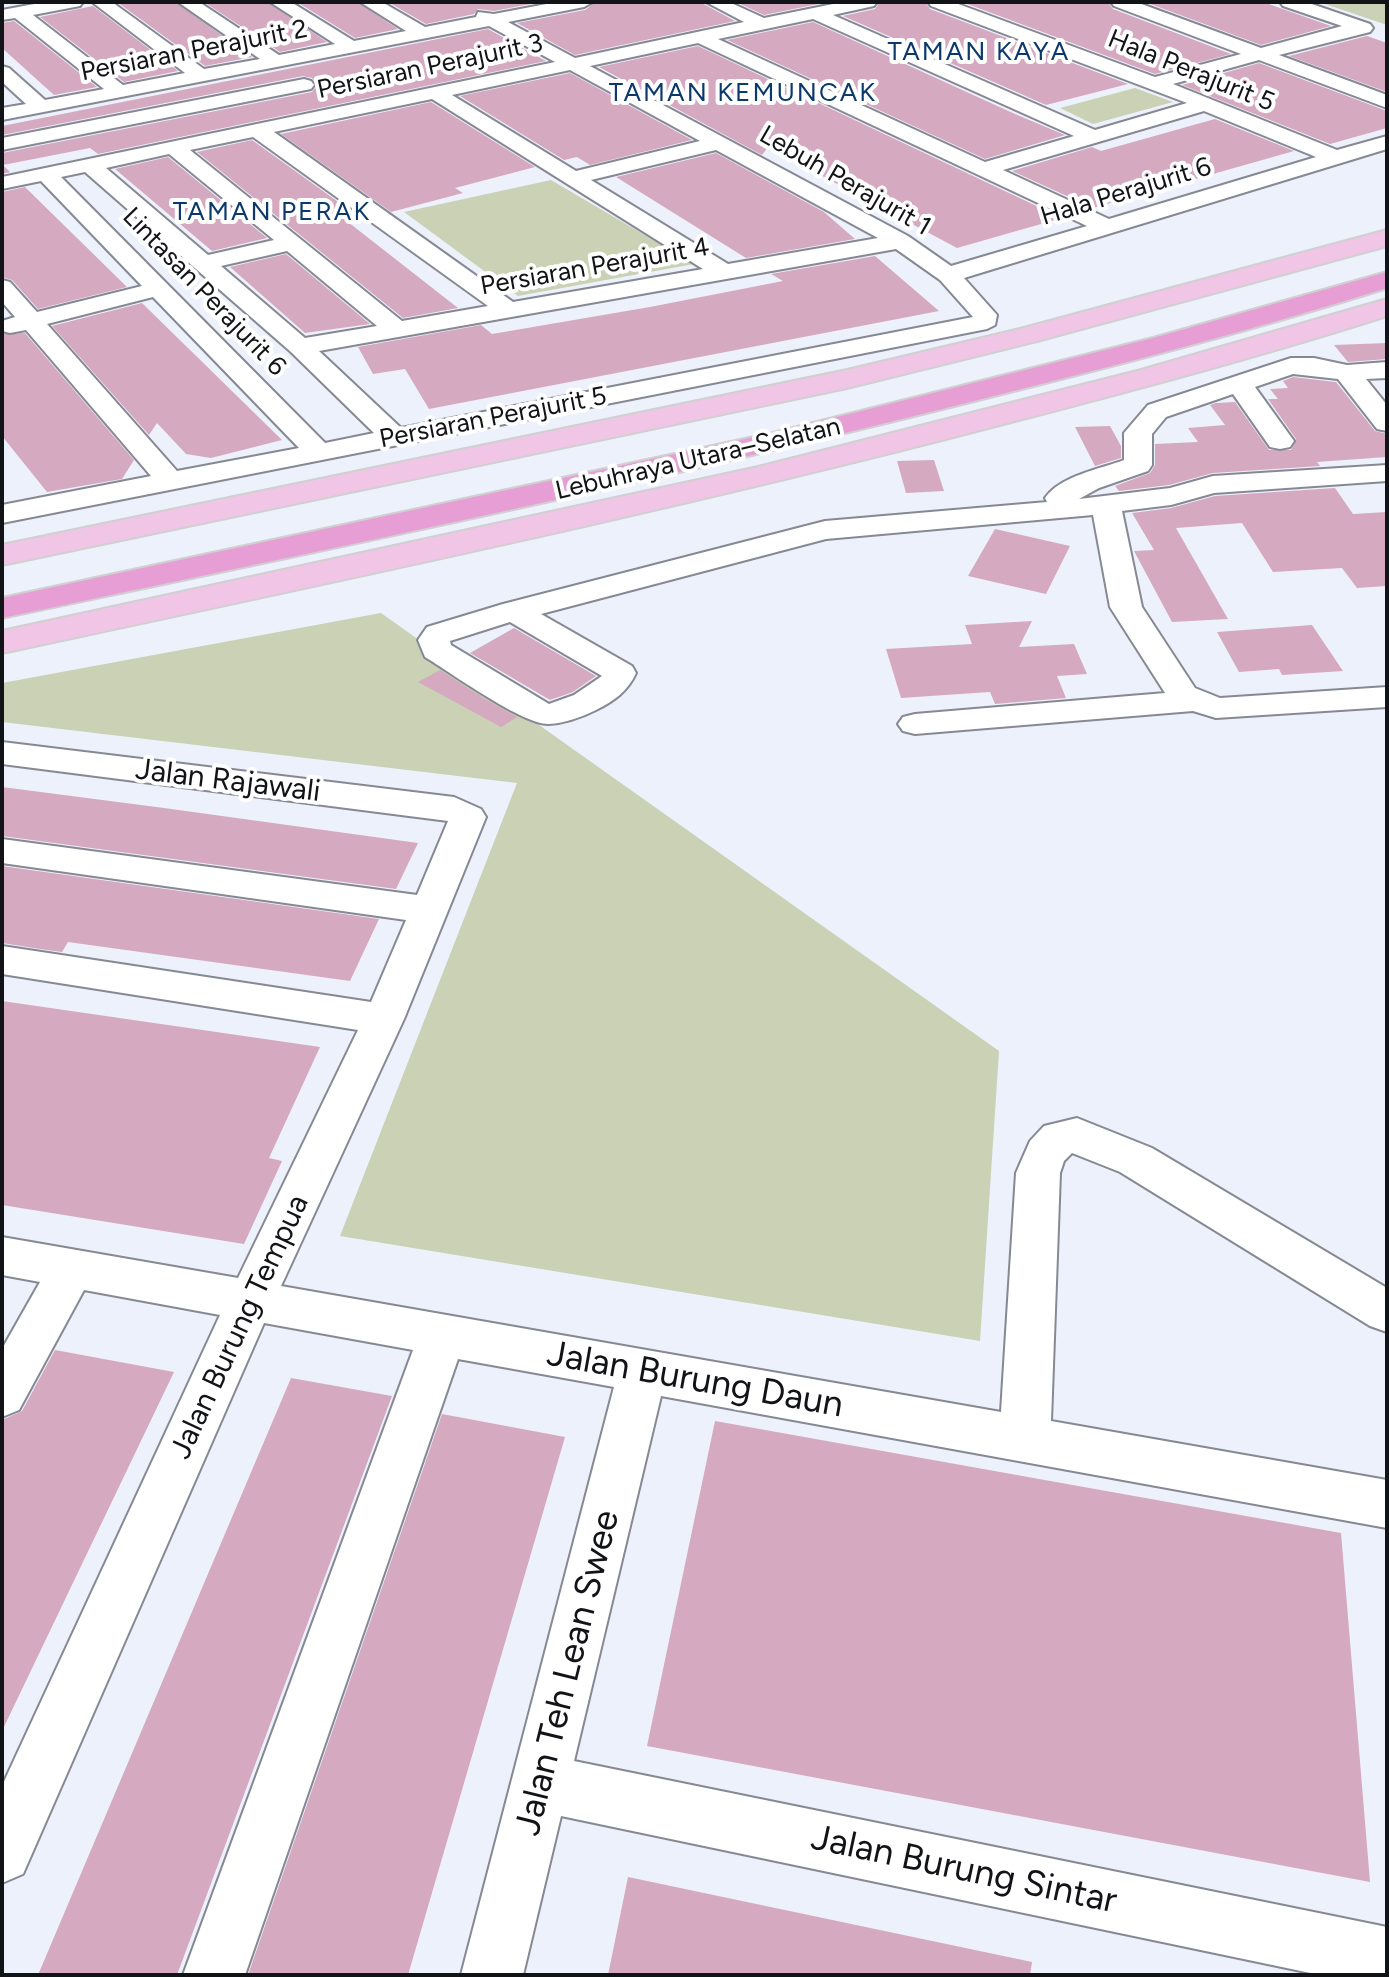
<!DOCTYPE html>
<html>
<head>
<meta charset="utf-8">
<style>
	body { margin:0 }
	#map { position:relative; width:1389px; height:1977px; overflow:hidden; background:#edf1fc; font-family:Figtree,sans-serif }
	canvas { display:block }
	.frame { position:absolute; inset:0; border:4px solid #121317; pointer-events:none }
</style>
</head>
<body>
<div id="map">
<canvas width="1389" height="1977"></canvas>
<div class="frame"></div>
</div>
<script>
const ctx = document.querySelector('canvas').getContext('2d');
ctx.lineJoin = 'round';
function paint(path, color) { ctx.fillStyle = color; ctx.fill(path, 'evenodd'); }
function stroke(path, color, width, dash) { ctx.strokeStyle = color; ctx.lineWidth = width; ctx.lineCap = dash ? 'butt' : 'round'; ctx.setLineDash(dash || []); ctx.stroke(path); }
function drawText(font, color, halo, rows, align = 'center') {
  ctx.font = font + ' Figtree,sans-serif'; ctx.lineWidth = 8; ctx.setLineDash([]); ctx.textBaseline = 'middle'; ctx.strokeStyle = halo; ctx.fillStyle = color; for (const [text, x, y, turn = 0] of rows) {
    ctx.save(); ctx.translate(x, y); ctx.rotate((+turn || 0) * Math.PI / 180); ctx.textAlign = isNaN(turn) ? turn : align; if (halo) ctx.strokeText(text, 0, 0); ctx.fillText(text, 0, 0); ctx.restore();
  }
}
paint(new Path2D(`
	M1319 2H1387V25Z
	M1135 88 1173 102 1093 124 1060 108Z
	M551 180 694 264 518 296 404 212Z
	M381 613 999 1051 980 1341 340 1236 517 783 2 722V683Z`), '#cad1b4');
paint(new Path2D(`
	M117 2H175L252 57 205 66Z
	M204 2H267L327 42 280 52Z
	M297 2H357L398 29 355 38Z
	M388 2H541L494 11 478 9 474 14 426 24Z
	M596 2H700L735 21 575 55 517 23 585 10Z
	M736 2H828L764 15Z
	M880 2H925L930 9 1128 84 1046 105 843 16 875 9Z
	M962 2H1108L1113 9 1231 54 1155 74Z
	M1145 2H1263L1331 26 1261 45Z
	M93 6 178 71 124 82 40 17Z
	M14 21 97 87 54 95 2 48V23Z
	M813 22 1015 114 1065 135 985 159 727 40Z
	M488 29 546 61 98 154 90 148 3 165 10 172 2 174V153L312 92 317 85 312 78 303 76 2 135V126Z
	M1367 36 1387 43V92L1289 56Z
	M698 46 1062 218 957 248 768 147 762 155 599 67Z
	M1259 63 1387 111V128L1330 144 1182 85Z
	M570 73 692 140 590 165 577 157 564 160 460 96Z
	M431 102 535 167 455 188 463 193 391 212 281 134Z
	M1215 119 1294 151 1093 208 1012 171 1092 147 1101 151Z
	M252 140 362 219 348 222 458 308 403 318 197 152Z
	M716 153 824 212 855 239 746 258 616 177Z
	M168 157 267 238 212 251 115 169Z
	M25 187 127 287 38 309 12 280 2 277V192Z
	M286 254 370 324 305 333 230 267Z
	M875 256 939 311 429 409 405 369 373 374 358 347 481 325 492 334 650 307 783 281 771 274Z
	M142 303 282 440 211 458 186 454 157 423 149 435 52 326Z
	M25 333 134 460 122 479 47 492 2 436V334Z
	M1387 343V359L1348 362 1334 345Z
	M1293 377 1336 382 1375 431 1387 434V457L1317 462 1320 466 1213 473 1169 485 1119 491 1115 486 1150 473 1155 465V444L1198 442 1188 428 1225 425 1210 405 1216 403 1235 402 1269 450H1291L1296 439 1268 399H1278L1270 389 1288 388 1283 381Z
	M1110 426 1121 446V458L1095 466 1075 427Z
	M934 460 944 491 906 493 897 461Z
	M1335 488 1353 514 1387 512V586L1357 588 1342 568 1273 572 1242 523 1176 528 1228 619 1172 622 1134 551 1154 550 1132 513 1171 508 1215 496Z
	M995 529 1070 546 1046 594 968 576Z
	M1032 621 1019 647 1074 644 1087 674 1057 676 1066 698 995 704 990 692 901 698 886 649 972 644 965 625Z
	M1312 625 1343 671 1282 675 1279 669 1239 672 1217 632Z
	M514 628 596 676 573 692 550 700 470 653Z
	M440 670 485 699 517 717 501 727 418 682Z
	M2 787 164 808 418 843 396 889 2 836Z
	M2 866 379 919 350 981 68 942 62 952 40 949 2 943Z
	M2 1001 320 1047 269 1158 282 1161 244 1244 2 1205Z
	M55 1350 174 1372 2 1731V1420L22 1411Z
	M291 1378 392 1396 177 1975H38Z
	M442 1414 565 1437 408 1975H248Z
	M715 1421 1341 1533 1370 1882 647 1746Z
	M628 1877 1032 1962 1030 1975H608Z`), '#d5a9c0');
const minor = new Path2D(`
	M45 2H83L80 6 33 15 123 85 185 73 92 2H112L204 69 260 59 178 2H199L279 55 335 44 270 2H291L354 41 406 31 360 2H382L425 27 476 17 478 12 494 14 557 2H593L584 7 508 22 575 58 744 22 706 2H729L764 18 843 2H877L874 6 833 15 1095 130 1187 103 931 6 928 2H953L1155 77 1241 54 1114 6 1111 2H1136L1261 48 1342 26 1283 6 1280 2H1306L1370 24 1373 28 1370 32 1279 55 1387 95V108L1259 60 1173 84 1337 150 1387 136V149L964 278 997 315 995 325 987 329 2 523V505L151 476 26 330 10 333 2 331V321L15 317 2 302V280L10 282 37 312 142 286 41 181 2 189V177L555 62 489 26 2 120V108L26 104 2 82V66L9 68 45 100 104 89 15 18 2 20V10ZM813 19 1074 136 985 162 718 39ZM698 43 1087 226 951 266 908 236 590 66ZM570 70 700 141 576 171 452 95ZM432 99 703 269 513 302 274 132ZM1204 111 1316 157 1109 219 1003 170ZM253 137 488 306 402 321 190 150ZM716 150 878 238 728 264 591 180ZM169 154 274 240 208 255 106 168ZM85 172 291 352 374 433 325 443 61 177ZM896 249 940 280 973 317 401 428 319 351ZM287 251 377 326 305 338 221 266ZM153 297 299 448 177 471 47 324Z
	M304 79 311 81 314 85 311 89 2 150V138Z
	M1291 358H1314L1347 365 1387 362V378L1366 379 1387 405V431L1377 429 1338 379 1293 374 1255 387 1294 441 1290 447 1280 449 1270 447 1233 394 1166 417 1152 434V465L1148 471 1099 488 1079 499 1170 488 1213 476 1387 465V481L1214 493 1171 505 1122 511 1142 607 1195 688 1220 698 1387 687V707L1216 718 1193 711 915 734 903 731 898 724 903 717 915 714 1165 693 1110 607 1093 515 826 539 541 614 632 666 636 673C628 691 614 701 596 710 582 717 565 723 549 724 523 725 450 672 425 657L418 640 427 627 503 604 825 521 1047 502 1045 498C1060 476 1100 469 1124 460V433L1148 405ZM510 622 602 676 574 695 549 704 451 645 450 641Z
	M2 742 454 797 481 809 486 817 404 1019 281 1286 1001 1412 1016 1173 1030 1141 1044 1126 1077 1118 1152 1148 1387 1288V1332L1370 1326 1120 1172 1072 1153 1064 1161 1060 1173 1051 1421 1387 1480V1528L661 1396 574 1761 1387 1927V1975H1320L561 1816 523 1975H461L614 1387 458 1359 245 1975H183L413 1350 264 1323 23 1874 2 1883V1786L220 1315 84 1290 19 1410 2 1417V1349L40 1282 2 1275V1237L238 1278 358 1030 2 974V946L371 1002 406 920 2 863V839L417 895 448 821 2 764Z`);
const major = new Path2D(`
	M1387 230V246L1037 341 847 388 2 565V545L847 370 1020 329Z
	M1387 299V316C1239 363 1089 402 938 441 628 520 315 586 2 653V631L758 467 1141 370Z`);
const highway = new Path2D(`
	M1387 272V288C1257 329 1125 363 994 396 665 480 334 548 2 618V598L773 433 1153 338Z`);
stroke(minor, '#868993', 4);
stroke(major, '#d0d0d1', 4);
stroke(highway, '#d0d0d1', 4);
paint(minor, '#fff');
paint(major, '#f0c5e6');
paint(highway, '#e69ed5');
drawText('26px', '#121317', '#fff', [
	["Persiaran Perajurit 2",194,51,-11],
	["Persiaran Perajurit 3",430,67,-12],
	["Hala Perajurit 5",1191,71,22],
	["Lebuh Perajurit 1",845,181,30],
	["Hala Perajurit 6",1126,192,-17],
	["Persiaran Perajurit 4",595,267,-10],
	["Lintasan Perajurit 6",204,292,46],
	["Persiaran Perajurit 5",493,418,-11],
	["Lebuhraya Utara–Selatan",698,459,-13]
]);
ctx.letterSpacing = '2px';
drawText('26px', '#0b396c', '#fff', [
	["TAMAN KAYA",979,52],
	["TAMAN KEMUNCAK",743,93],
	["TAMAN PERAK",272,212]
]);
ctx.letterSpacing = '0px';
drawText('30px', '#121317', '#fff', [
	["Jalan Rajawali",228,781,7],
	["Jalan Burung Tempua",240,1327,-65]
]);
drawText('36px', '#121317', '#fff', [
	["Jalan Burung Daun",695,1380,10],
	["Jalan Teh Lean Swee",568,1673,-76],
	["Jalan Burung Sintar",964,1870,12]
]);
</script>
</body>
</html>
